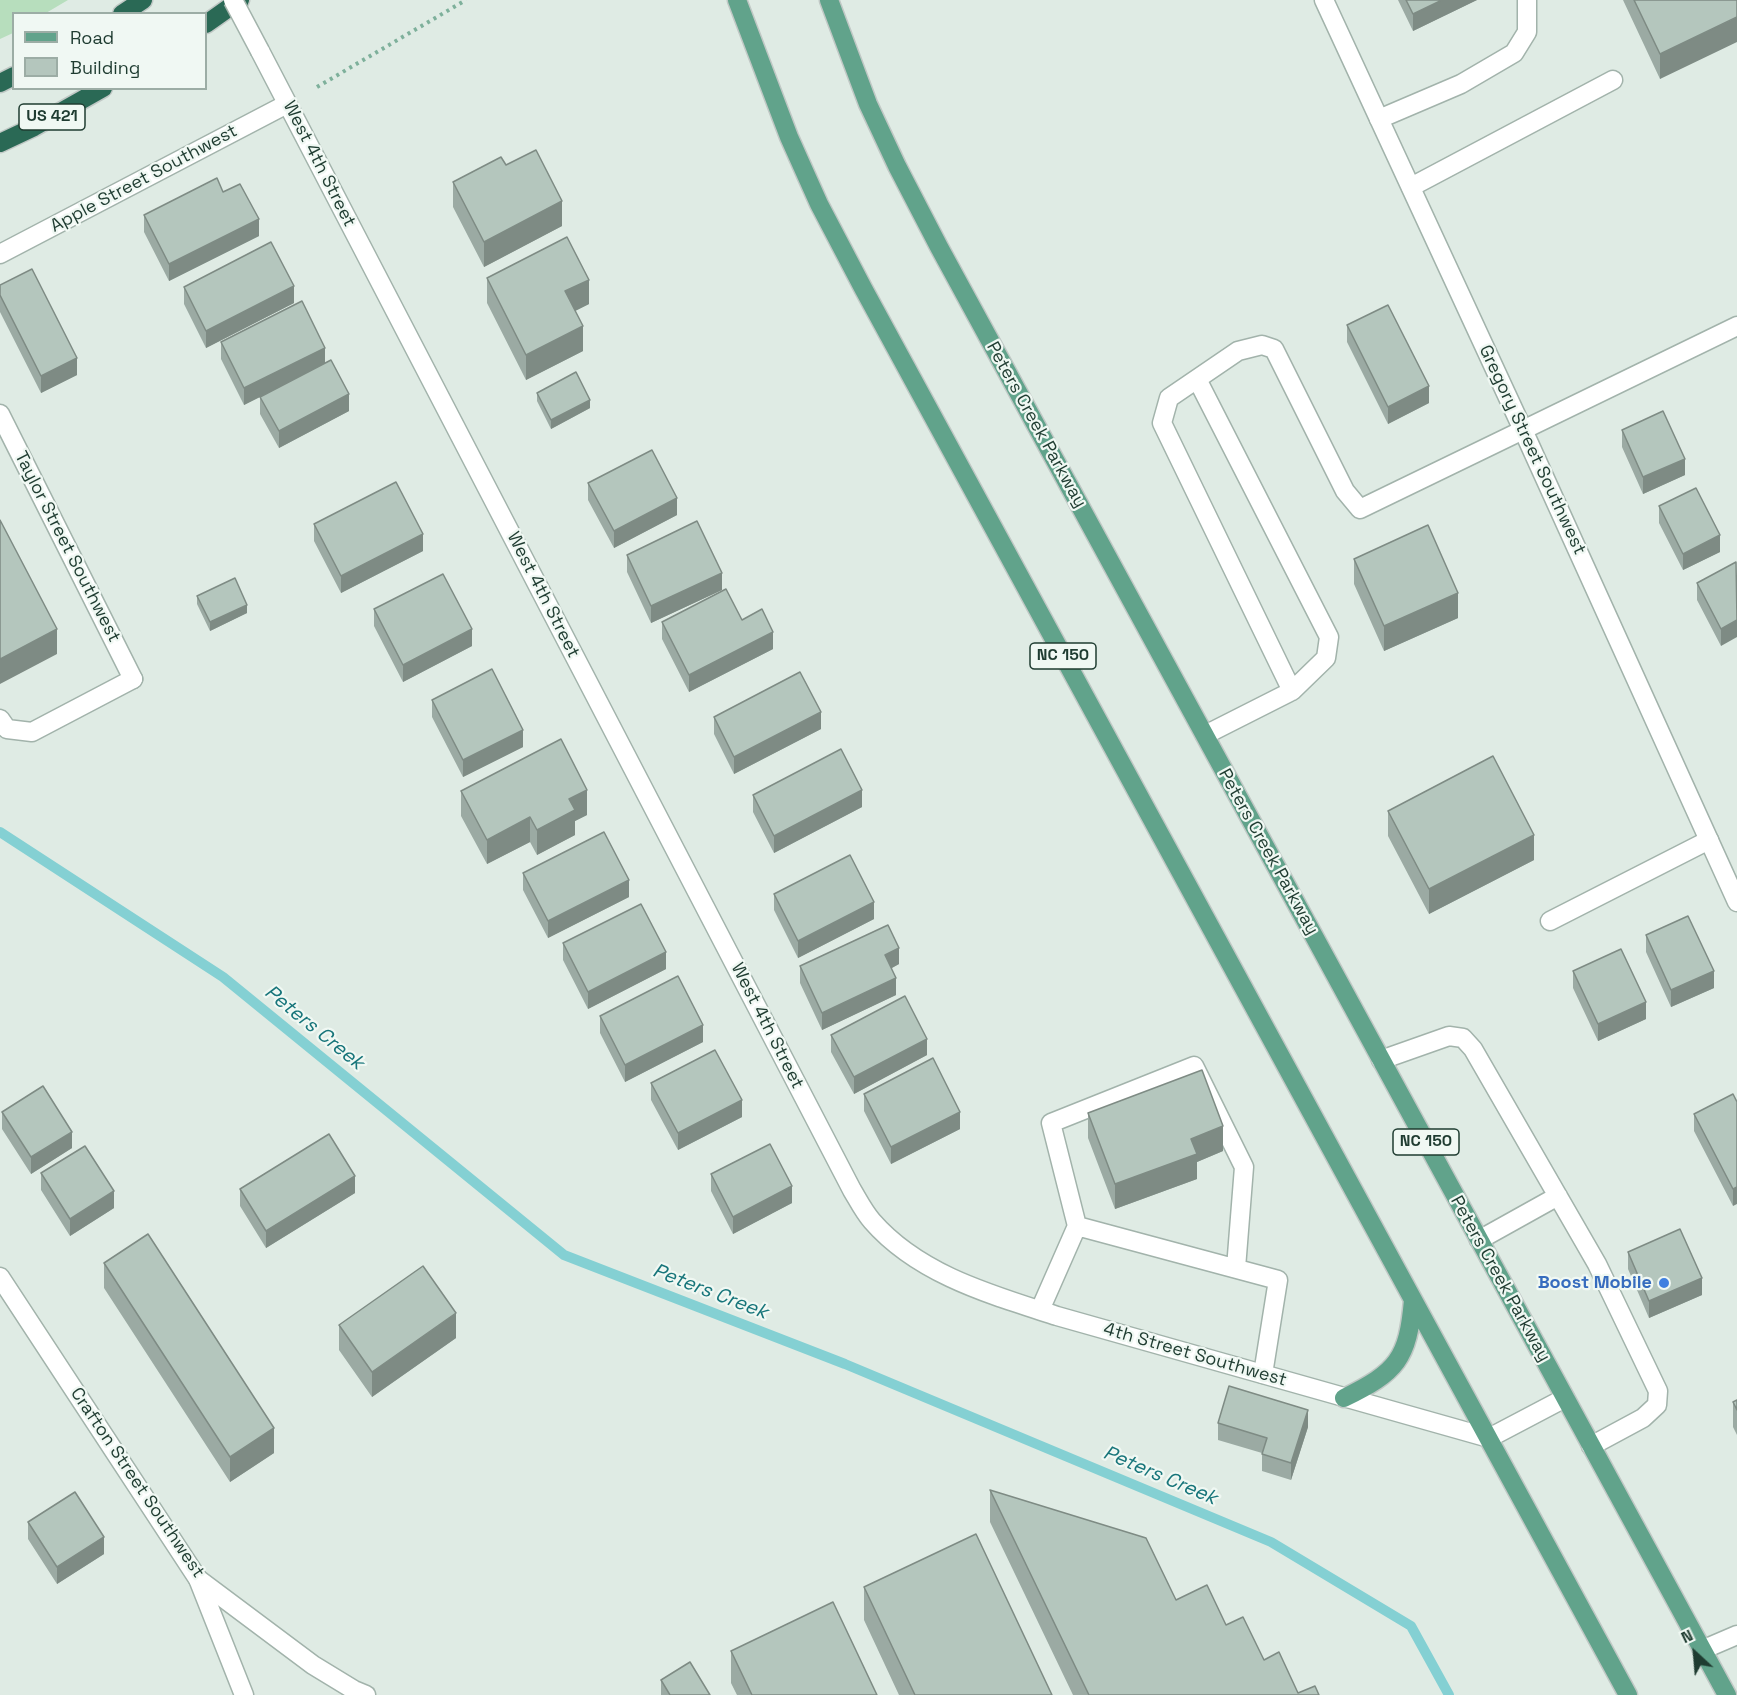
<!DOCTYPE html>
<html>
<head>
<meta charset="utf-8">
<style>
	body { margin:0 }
	#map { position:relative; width:1737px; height:1695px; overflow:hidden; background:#dfebe4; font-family:"Space Grotesk",sans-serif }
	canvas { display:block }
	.legend { position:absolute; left:12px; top:12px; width:195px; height:78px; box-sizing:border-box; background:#f0f8f3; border:2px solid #9cada5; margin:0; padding:8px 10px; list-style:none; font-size:18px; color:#1f3c31 }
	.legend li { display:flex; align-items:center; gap:12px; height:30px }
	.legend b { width:30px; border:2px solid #9cada5 }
	.north { position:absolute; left:1665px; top:1623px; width:60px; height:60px; -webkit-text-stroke:4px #f0f8f3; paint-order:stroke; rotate:334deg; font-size:16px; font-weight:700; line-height:24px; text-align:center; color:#1f3c31 }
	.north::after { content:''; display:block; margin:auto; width:21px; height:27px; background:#1f3c31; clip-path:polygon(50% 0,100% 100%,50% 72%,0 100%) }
</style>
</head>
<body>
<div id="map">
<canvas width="1737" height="1695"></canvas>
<ul class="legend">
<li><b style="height:8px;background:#61a38b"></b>Road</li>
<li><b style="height:16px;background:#b4c6bd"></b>Building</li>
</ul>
<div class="north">N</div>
</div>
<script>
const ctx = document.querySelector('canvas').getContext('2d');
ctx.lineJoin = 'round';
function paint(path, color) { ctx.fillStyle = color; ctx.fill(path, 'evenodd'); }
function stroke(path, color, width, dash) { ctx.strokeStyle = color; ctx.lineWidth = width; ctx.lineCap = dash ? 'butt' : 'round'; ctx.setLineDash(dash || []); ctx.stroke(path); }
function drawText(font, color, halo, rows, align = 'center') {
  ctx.font = font + ' "Space Grotesk",sans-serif'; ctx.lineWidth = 4.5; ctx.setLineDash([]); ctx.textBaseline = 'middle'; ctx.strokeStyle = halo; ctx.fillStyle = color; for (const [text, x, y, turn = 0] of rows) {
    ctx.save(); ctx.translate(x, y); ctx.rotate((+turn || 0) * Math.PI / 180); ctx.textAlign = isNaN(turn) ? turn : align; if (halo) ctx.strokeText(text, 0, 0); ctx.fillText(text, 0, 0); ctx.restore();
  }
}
paint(new Path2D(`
	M0 0H68L46 13 14 14 13 33 0 39Z`), '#b7debd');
stroke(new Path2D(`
	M0 832 223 977 564 1255 845 1364 1271 1542 1411 1626 1449 1695`), '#84d0d3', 10);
const service = new Path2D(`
	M1379 119 1461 84 1514 53 1527 32V0
	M1411 187 1613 80
	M1197 379 1329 637 1326 658 1292 691
	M0 719 7 729 32 732 133 679
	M1205 735 1292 691 1162 423 1169 398 1238 351 1262 345 1274 349 1345 491 1360 509 1523 430
	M1550 921 1709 840
	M1381 1060 1449 1036 1463 1038 1473 1049 1597 1264 1658 1391 1657 1405 1643 1418 1591 1446
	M1077 1226 1051 1123 1194 1066 1244 1167 1236 1268
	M1479 1240 1558 1196
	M1040 1310 1077 1226 1278 1280 1263 1374
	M198 1579 313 1665 354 1690 366 1695`);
const minor = new Path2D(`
	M1324 0 1523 430 1737 902
	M0 254 287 104
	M0 414 133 679
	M1523 430 1737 326
	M0 1277 198 1579 244 1695
	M1702 1650 1737 1635`);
const tertiary = new Path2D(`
	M260 51 852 1190C858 1200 864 1212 872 1221 919 1275 992 1295 1057 1316L1489 1438 1565 1398`);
const primary = new Path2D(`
	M737 0 789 137 819 204 863 288 1628 1695
	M829 0 868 104 897 166 939 247 1727 1695
	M1344 1398C1397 1372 1408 1359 1413 1300`);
const motorway = new Path2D(`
	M122 14 143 0
	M206 24 240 0
	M0 83 14 76
	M0 143 34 127 103 88`);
stroke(service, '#a2b3ab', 21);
stroke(minor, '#a2b3ab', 21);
stroke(tertiary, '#a2b3ab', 21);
stroke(primary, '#c0c8c5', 21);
stroke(motorway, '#c0c8c5', 21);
stroke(new Path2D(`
	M317 87 466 0`), '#7eb09b', 4, [3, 4.5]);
stroke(service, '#fff', 18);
stroke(minor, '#fff', 18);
stroke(tertiary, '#fff', 18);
stroke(primary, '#61a38b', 18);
stroke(motorway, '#2a6955', 18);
const tertiaryBridge = new Path2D(`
	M233 0 260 51`);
stroke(tertiaryBridge, '#a2b3ab', 21, []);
stroke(tertiaryBridge, '#fff', 18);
paint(new Path2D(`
	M1398 0H1477L1413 31Z
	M1623 0H1737L1660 79Z
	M506 165 562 226 484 267 453 207V182Z
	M223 192 259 236 169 281 144 232V215Z
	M487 278 589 304 575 311 583 351 526 380 487 303Z
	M0 285 77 375 41 393 0 312Z
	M184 287 294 303 206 348 184 304Z
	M1347 325 1429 403 1388 424 1347 342Z
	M221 342 325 363 349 411 279 448 260 414V397L268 393 244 405 221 359Z
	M537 393 590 408 551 429 537 401Z
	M1622 430 1685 475 1643 494 1622 447Z
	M588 483 677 515 614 548 588 500Z
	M1659 506 1720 552 1683 570 1659 523Z
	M314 524 423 551 341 593 314 541Z
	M627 555 722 590 651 623 627 572Z
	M1354 559 1458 618 1384 651 1354 584Z
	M1736 562 1721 646 1697 600V583Z
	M197 596 247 613 210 631 197 604Z
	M374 609 472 646 403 682 374 626Z
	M742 620 773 649 689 692 662 639V622Z
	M432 700 523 747 463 777 432 717Z
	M714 717 821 729 734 774 714 734Z
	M461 791 587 815 575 821V835L537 855 530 842 487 864 461 816Z
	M753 795 862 807 774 853 753 812Z
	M1388 811 1534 860 1429 914 1388 836Z
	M523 873 629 897 548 938 523 890Z
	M774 894 874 919 798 958 774 910Z
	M1646 935 1714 988 1671 1007 1646 952Z
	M563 943 666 969 588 1009 563 960Z
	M899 964 891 968 896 995 822 1030 800 983V966Z
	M1573 971 1646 1019 1598 1041 1573 988Z
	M600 1016 703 1042 625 1082 600 1033Z
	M831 1035 927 1055 854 1094 831 1052Z
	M651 1083 742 1117 678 1150 651 1100Z
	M864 1094 960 1129 891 1164 864 1111Z
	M1733 1094V1206L1694 1131V1114Z
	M2 1112 72 1148 31 1174 2 1129Z
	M1088 1113 1223 1151 1197 1162V1179L1115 1209 1088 1138Z
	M41 1173 114 1208 70 1236 41 1190Z
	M711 1174 792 1203 733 1234 711 1191Z
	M240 1189 355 1193 266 1248 240 1206Z
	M1628 1252 1702 1295 1649 1318 1628 1269Z
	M104 1263 274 1453 230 1482 104 1288Z
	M339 1325 456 1338 372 1397 339 1350Z
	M1737 1400V1435L1733 1427V1402Z
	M1218 1423 1308 1427 1291 1480 1262 1471V1453L1218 1440Z
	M990 1490 1176 1600 1226 1625 1264 1660 1298 1693 1319 1695H1073L990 1522Z
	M28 1522 104 1554 57 1584 28 1539Z
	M864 1587 1052 1695H899L864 1620Z
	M731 1651 877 1695H737L731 1683Z
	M661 1680 710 1695H661Z`), '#9baaa3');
paint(new Path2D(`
	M1442 0H1477L1413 31V14Z
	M1737 17V42L1660 79V54Z
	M562 201V226L484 267V242Z
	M259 219V236L169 281V264Z
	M589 280V304L565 316V291Z
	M294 286V303L206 348V331Z
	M583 326V351L526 380V355Z
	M325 348V364L244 405V388Z
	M77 358V375L41 393V376Z
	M1429 386V403L1388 424V407Z
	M349 394V411L279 448V431Z
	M590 400V408L551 429V420Z
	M1685 459V475L1643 494V477Z
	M677 498V515L614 548V531Z
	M423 534V551L341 593V576Z
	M1720 535V552L1683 570V554Z
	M722 573V590L651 623V606Z
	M1458 593V618L1384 651V626Z
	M247 605V613L210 631V622Z
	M1737 620V637L1721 646V629Z
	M57 629V654L0 684V659Z
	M472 629V646L403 682V665Z
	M773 632V649L689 692V675Z
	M821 712V729L734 774V757Z
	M523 730V747L463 777V760Z
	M587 790V815L575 821V835L537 855V830L569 799Z
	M862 790V807L774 853V836Z
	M530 817V842L487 864V840Z
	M1534 835V860L1429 914V889Z
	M629 880V897L548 938V921Z
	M874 902V919L798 958V941Z
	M899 948V964L885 972V955Z
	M666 952V969L588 1009V992Z
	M1714 971V988L1671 1007V990Z
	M896 978V995L822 1030V1013Z
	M1646 1002V1019L1598 1041V1024Z
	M703 1025V1042L625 1082V1065Z
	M927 1039V1055L854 1094V1077Z
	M742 1100V1117L678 1150V1133Z
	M960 1112V1129L891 1164V1147Z
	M1223 1126V1151L1197 1162V1179L1115 1209V1184L1191 1139Z
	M72 1132V1148L31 1174V1157Z
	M355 1176V1193L266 1248V1231Z
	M792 1186V1203L733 1234V1217Z
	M1737 1187V1204L1733 1206V1189Z
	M114 1191V1208L70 1236V1219Z
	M1702 1278V1295L1649 1318V1301Z
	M456 1313V1338L372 1397V1372Z
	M1308 1410V1427L1291 1480V1463Z
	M274 1428V1453L230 1482V1457Z
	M104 1537V1554L57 1584V1567Z`), '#7e8b84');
const building = new Path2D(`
	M1406 0H1442L1413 14Z
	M1634 0H1737V17L1660 54Z
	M536 150 562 201 484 242 453 182 501 157 506 165Z
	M217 178 223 192 240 184 259 219 169 264 144 215Z
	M567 237 589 280 565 291 583 326 526 355 487 278Z
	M271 242 294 286 206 331 184 287Z
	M32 269 77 358 41 376 0 295V285Z
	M302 301 325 348 244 388 221 342Z
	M1388 305 1429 386 1388 407 1347 325Z
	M331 360 349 394 279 431 260 397Z
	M576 372 590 400 551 420 537 393Z
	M1663 411 1685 459 1643 477 1622 430Z
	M652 450 677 498 614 531 588 483Z
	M396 482 423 534 341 576 314 524Z
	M1696 488 1720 535 1683 554 1659 506Z
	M0 520 57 629 0 659Z
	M697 521 722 573 651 606 627 555Z
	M1428 525 1458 593 1384 626 1354 559Z
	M1736 562 1737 620 1721 629 1697 583Z
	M443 574 472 629 403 665 374 609Z
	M235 578 247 605 210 622 197 596Z
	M726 589 742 620 762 609 773 632 689 675 662 622Z
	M492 669 523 730 463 760 432 700Z
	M800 672 821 712 734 757 714 717Z
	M561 739 587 790 569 799 575 810 537 830 530 817 487 840 461 791Z
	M841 749 862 790 774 836 753 795Z
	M1493 756 1534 835 1429 889 1388 811Z
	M604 832 629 880 548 921 523 873Z
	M850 855 874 902 798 941 774 894Z
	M641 904 666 952 588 992 563 943Z
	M1688 916 1714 971 1671 990 1646 935Z
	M888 925 899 948 885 955 896 978 822 1013 800 966Z
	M1621 949 1646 1002 1598 1024 1573 971Z
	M678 976 703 1025 625 1065 600 1016Z
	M905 996 927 1039 854 1077 831 1035Z
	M715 1050 742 1100 678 1133 651 1083Z
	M933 1058 960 1112 891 1147 864 1094Z
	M1202 1070 1223 1126 1191 1139 1197 1154 1115 1184 1088 1113Z
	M43 1086 72 1132 31 1157 2 1112Z
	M1733 1094 1737 1102V1187L1733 1189 1694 1114Z
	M329 1134 355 1176 266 1231 240 1189Z
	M770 1144 792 1186 733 1217 711 1174Z
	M85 1146 114 1191 70 1219 41 1173Z
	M1680 1229 1702 1278 1649 1301 1628 1252Z
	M148 1234 274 1428 230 1457 104 1263Z
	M423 1266 456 1313 372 1372 339 1325Z
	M1229 1386 1308 1410 1291 1463 1262 1454 1267 1438 1218 1423Z
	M1737 1400V1410L1733 1402Z
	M990 1490 1146 1538 1176 1600 1207 1585 1226 1625 1243 1617 1264 1660 1279 1652 1298 1693 1315 1686 1319 1695H1089Z
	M75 1492 104 1537 57 1567 28 1522Z
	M976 1534 1052 1695H915L864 1587Z
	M833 1602 877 1695H752L731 1651Z
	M690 1662 710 1695H670L661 1680Z`);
paint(building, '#b4c6bd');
stroke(building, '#7e8b84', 1.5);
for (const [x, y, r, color] of [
	[1664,1283,6,"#3f7fe0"]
]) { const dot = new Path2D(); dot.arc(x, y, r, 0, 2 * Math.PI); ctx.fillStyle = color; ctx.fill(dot); stroke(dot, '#f0f8f3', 2); }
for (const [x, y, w] of [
	[52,117,66],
	[1063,656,66],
	[1426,1142,66]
]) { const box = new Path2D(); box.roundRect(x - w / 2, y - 13, w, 26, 4.5); ctx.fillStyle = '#f0f8f3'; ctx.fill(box); stroke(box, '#1f3c31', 1.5); }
drawText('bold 16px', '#1f3c31', null, [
	["US 421",52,117],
	["NC 150",1063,656],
	["NC 150",1426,1142]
]);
drawText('18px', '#1f3c31', '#f0f8f3', [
	["West 4th Street",319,164,63],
	["Apple Street Southwest",144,179,-28],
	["Peters Creek Parkway",1036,425,61],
	["Gregory Street Southwest",1532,450,65],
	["Taylor Street Southwest",67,547,63],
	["West 4th Street",543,595,63],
	["Peters Creek Parkway",1268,852,61],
	["West 4th Street",767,1026,63],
	["Peters Creek Parkway",1500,1279,61],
	["4th Street Southwest",1195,1355,16],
	["Crafton Street Southwest",137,1483,56]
]);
drawText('bold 18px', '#366cbe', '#f0f8f3', [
	["Boost Mobile",1652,1283]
], 'right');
drawText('italic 20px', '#17757a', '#f0f8f3', [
	["Peters Creek",314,1028,39],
	["Peters Creek",710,1292,21],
	["Peters Creek",1160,1476,23]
]);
</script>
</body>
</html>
